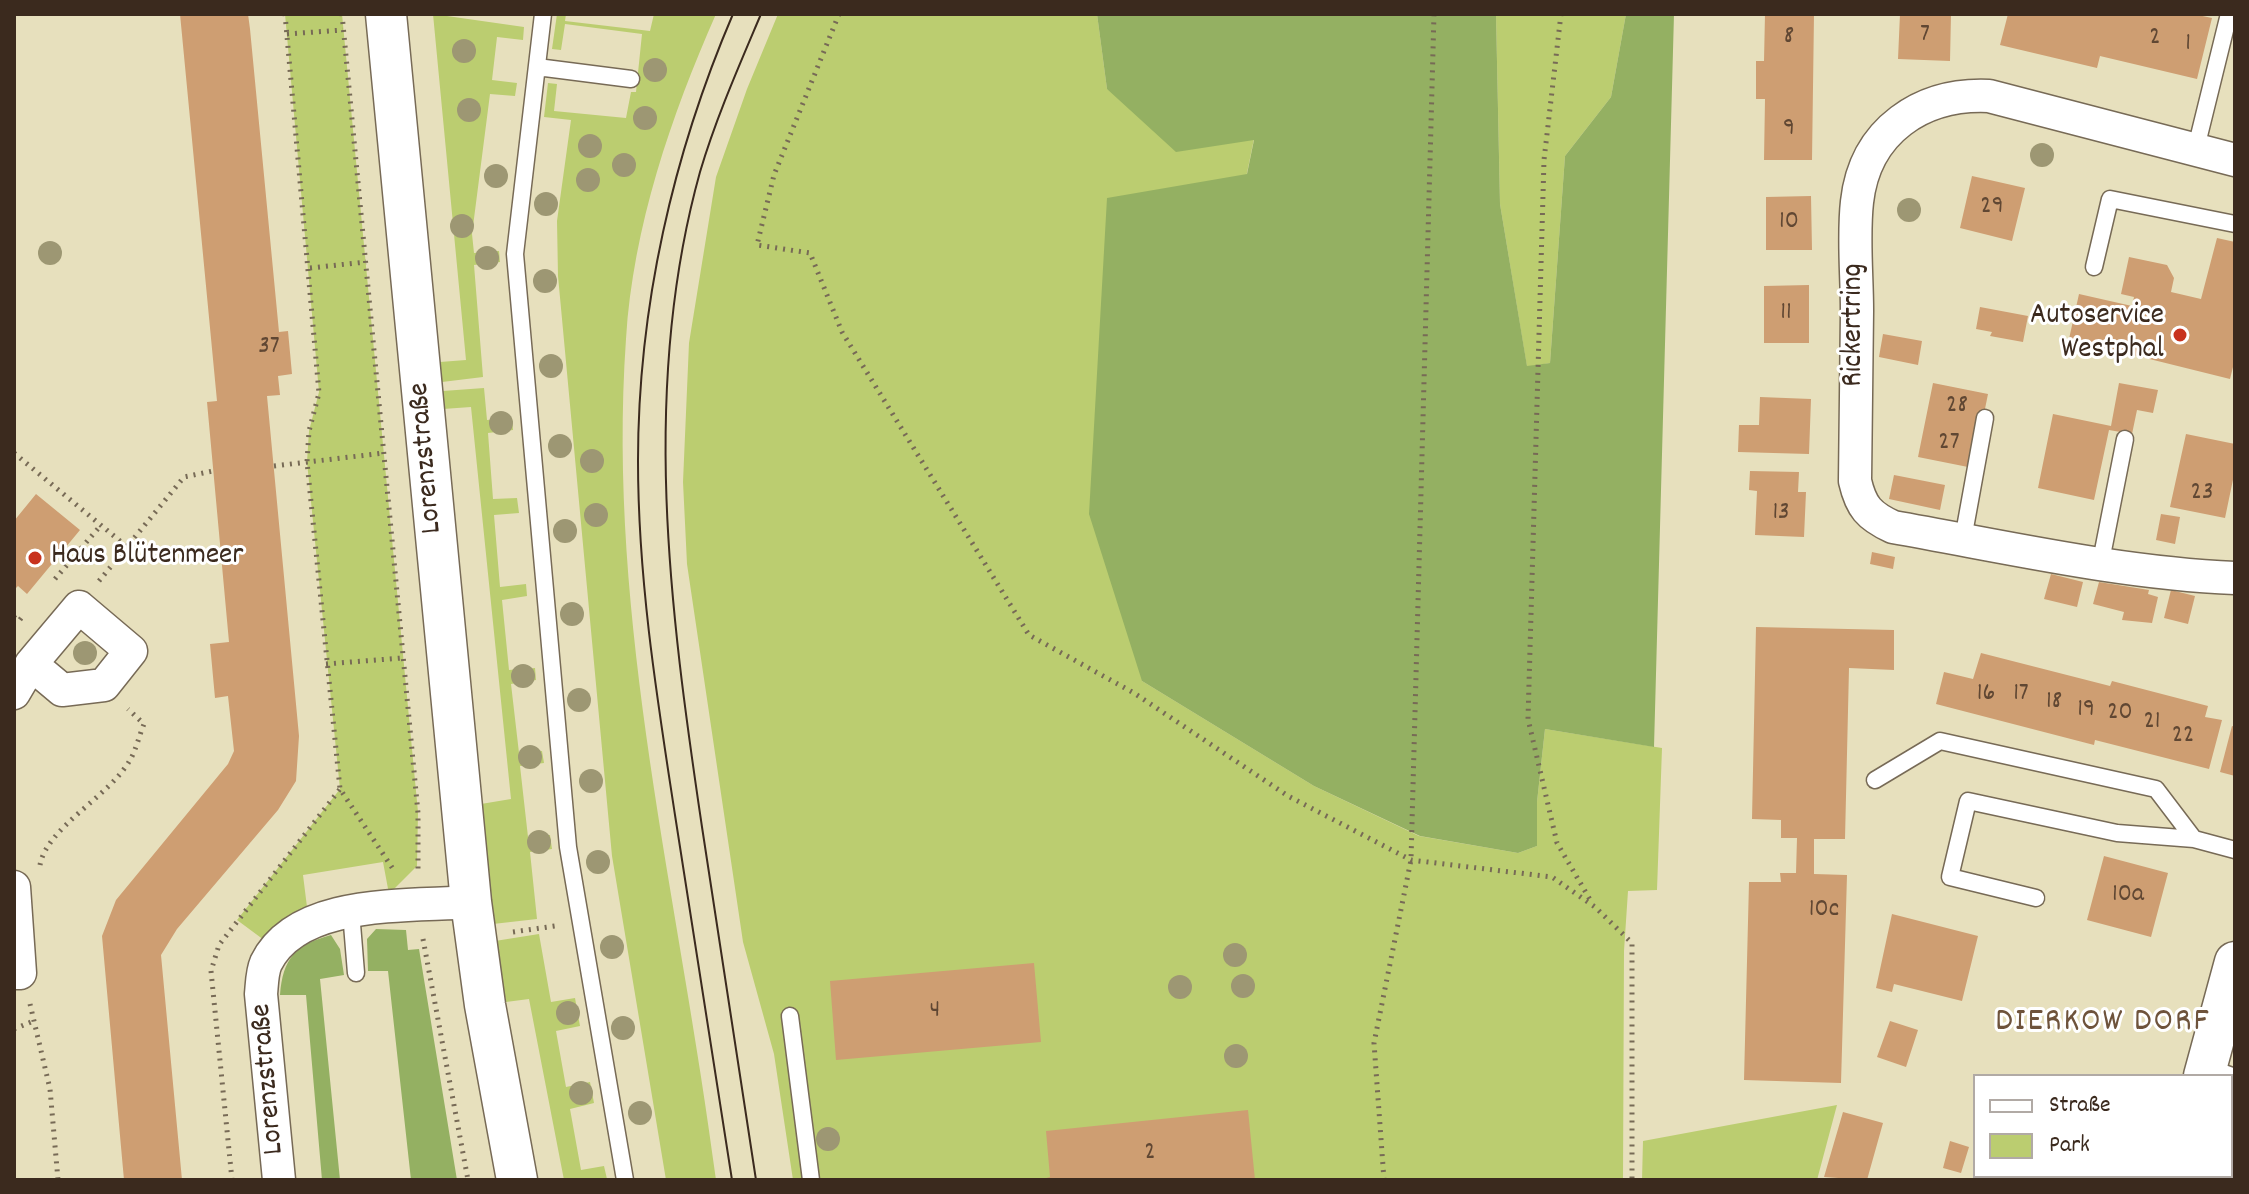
<!DOCTYPE html>
<html>
<head>
<meta charset="utf-8">
<style>
	body { margin:0 }
	#map { position:relative; width:2249px; height:1194px; overflow:hidden; background:#e7e0bd; font-family:Dekko,sans-serif }
	canvas { display:block }
	.frame { position:absolute; inset:0; border:16px solid #3b2a1e; pointer-events:none }
	.legend { position:absolute; left:1973px; top:1074px; width:260px; height:104px; box-sizing:border-box; background:#fff; border:2px solid #b1aaa5; margin:0; padding:10px 14px; list-style:none; font-size:24px; color:#3b2a1e }
	.legend li { display:flex; align-items:center; gap:16px; height:40px }
	.legend b { width:40px; border:2px solid #b1aaa5 }
</style>
</head>
<body>
<div id="map">
<canvas width="2249" height="1194"></canvas>
<div class="frame"></div>
<ul class="legend">
<li><b style="height:10px;background:#fff"></b>Straße</li>
<li><b style="height:22px;background:#bbcd70"></b>Park</li>
</ul>
</div>
<script>
const ctx = document.querySelector('canvas').getContext('2d');
ctx.lineJoin = 'round';
function paint(path, color) { ctx.fillStyle = color; ctx.fill(path, 'evenodd'); }
function stroke(path, color, width, dash) { ctx.strokeStyle = color; ctx.lineWidth = width; ctx.lineCap = dash ? 'butt' : 'round'; ctx.setLineDash(dash || []); ctx.stroke(path); }
function drawText(font, color, halo, rows, align = 'center') {
  ctx.font = font + ' Dekko,sans-serif'; ctx.lineWidth = 6; ctx.setLineDash([]); ctx.textBaseline = 'middle'; ctx.strokeStyle = halo; ctx.fillStyle = color; for (const [text, x, y, turn = 0] of rows) {
    ctx.save(); ctx.translate(x, y); ctx.rotate((+turn || 0) * Math.PI / 180); ctx.textAlign = isNaN(turn) ? turn : align; if (halo) ctx.strokeText(text, 0, 0); ctx.fillText(text, 0, 0); ctx.restore();
  }
}
paint(new Path2D(`
	M285 14H342L418 812 417 866 389 894 383 862 303 875 307 907C288 912 277 925 264 940L237 920 340 789 307 462 309 431 319 392Z
	M433 14 524 27 523 40 497 37 492 80 517 83 515 96 490 94 472 234 474 253 499 251 500 262 474 265 483 377 442 382 440 362 466 360Z
	M557 14H566L565 21 650 31 654 14H716C671 116 633 227 626 339 606 622 680 901 716 1180H666L612 856 558 276 557 221 571 120 544 117 548 83 557 84 554 111 626 118 631 92H636L642 34 565 24 561 50 552 49Z
	M778 14H1097L1107 89 1254 139 1142 681 1314 786 1419 836 1518 853 1537 846V802L1545 729 1662 748 1657 890 1628 891 1624 951 1623 1180H793L774 1054 743 942 687 564 683 482 689 343 716 177 747 89Z
	M1496 14H1626L1611 97 1565 156 1550 363 1527 367 1500 204Z
	M484 388 487 420 512 418 513 430 488 433 493 499 517 498 519 513 494 515 500 587 526 584 527 596 502 600 509 670 535 668 536 680 511 684 519 753 542 751 544 763 520 766 528 837 550 835 552 849 530 852 537 919 493 924 481 804 511 799 471 407 443 409V391Z
	M539 934 551 1002 575 998 580 1026 556 1031 566 1087 590 1082 594 1103 570 1109 581 1170 604 1166 607 1179 564 1180 529 999 506 1002 495 941Z
	M1837 1105 1817 1180H1642L1643 1141Z`), '#bbcd70');
paint(new Path2D(`
	M1097 14H1496L1500 204 1527 366 1550 363 1565 156 1611 97 1626 14H1674L1654 747 1545 729 1537 802V846L1518 853 1420 836 1314 786 1142 681 1089 514 1107 198 1247 174 1254 140 1176 152 1107 89Z
	M376 929 406 930 408 950 419 949 457 1180H411L388 971H368L367 939Z
	M331 935 340 949 344 975 320 979 340 1180H322L306 995H280C283 958 295 945 331 935Z`), '#94b062');
paint(new Path2D(`
	M180 14H248L250 29 279 332 288 331 292 374 278 376 280 395 267 396 299 736 296 781 278 810 177 929 161 955 182 1180H124L102 936 116 900 228 764 234 751 228 696 215 698 210 644 229 642 207 402 217 401Z
	M1765 14H1814L1812 160H1764L1765 99H1756V61H1764Z
	M1900 14H1951L1950 61 1898 59Z
	M2008 14H2193L2212 18 2197 79 2100 56 2097 68 2000 45Z
	M1972 176 2025 188 2012 241 1960 228Z
	M1811 196 1812 250H1766V197Z
	M2217 238 2235 242V359L2230 379 2069 339 2079 294 2132 306 2134 297 2121 294 2129 257 2167 265 2174 278 2171 292 2201 299Z
	M1809 285V343H1764V286Z
	M1980 307 2028 316 2023 342 1990 336 1992 332 1976 329Z
	M1883 334 1922 341 1918 365 1879 357Z
	M1933 383 1988 394 1973 468 1918 457Z
	M2119 383 2158 390 2153 413 2137 410 2132 434 2109 430 2094 500 2038 488 2053 414 2111 426Z
	M1760 397 1811 399 1809 454 1738 452 1739 425H1759Z
	M2186 434 2235 444V470L2225 518 2170 507Z
	M1750 471 1799 472 1798 492H1806L1804 537 1755 535 1757 491 1749 490Z
	M1894 475 1945 485 1940 510 1889 499Z
	M36 494 80 530 27 594 18 586 14 590V521Z
	M2161 514 2180 517 2175 544 2156 540Z
	M1872 552 1895 557 1893 569 1870 564Z
	M2051 574 2083 582 2077 607 2044 599Z
	M2099 582 2149 590 2148 594 2158 597 2152 623 2122 620 2124 612 2093 604Z
	M2171 590 2195 596 2188 624 2164 618Z
	M1756 627 1894 630V670L1849 668 1845 839H1814V874L1847 875 1841 1083 1744 1080 1749 882H1781L1780 873H1796L1797 838H1781V820L1752 819Z
	M1981 653 2110 686 2112 681 2208 706 2205 717 2222 720 2209 769 2095 740 2094 745 1936 704 1944 672 1973 679Z
	M2232 726 2235 727V776L2220 772Z
	M2104 856 2168 873 2151 937 2087 920Z
	M1892 914 1978 936 1962 1001 1894 984 1892 992 1876 988Z
	M1034 963 1041 1042 836 1060 830 981Z
	M1890 1021 1918 1030 1906 1067 1877 1057Z
	M1248 1110 1255 1180H1039L1050 1177 1046 1131Z
	M1843 1112 1883 1123 1867 1180 1824 1177Z
	M1950 1141 1969 1147 1961 1173 1943 1168Z
	M1990 1176H2048L2059 1179 1989 1180Z`), '#ce9e72');
const service = new Path2D(`
	M543 14 515 254 568 847 625 1180
	M537 67 631 79
	M2195 152 2229 14
	M2094 267 2110 199 2235 224
	M1963 539 1985 418
	M2100 566 2125 439
	M1875 780 1940 741 2156 789 2194 839 2235 850
	M2036 898 1950 877 1968 801 2117 833 2194 839
	M351 912 356 973
	M790 1016 811 1180
	M2207 1067 2235 1077`);
const minor = new Path2D(`
	M2235 160 1989 96C1922 93 1865 130 1857 202 1853 237 1857 275 1857 311 1856 368 1856 425 1855 481 1861 507 1869 516 1893 527 2007 547 2119 573 2235 578
	M14 693 31 664 79 607 131 651 104 685 62 690 31 664
	M14 887 20 973H14
	M279 1180 261 994C262 984 262 972 266 963 298 898 409 907 471 902`);
const tertiary = new Path2D(`
	M386 14 471 902 485 1005 517 1180
	M2204 1076 2235 962
	M2178 1180 2179 1176`);
stroke(service, '#776a56', 19);
stroke(minor, '#776a56', 35);
stroke(tertiary, '#776a56', 43);
stroke(new Path2D(`
	M285 14 319 393 309 431 307 462 340 789 395 872
	M342 14 418 813V869
	M839 14 774 175 757 245 810 253 842 332 1029 635 1134 693 1288 796 1411 860 1552 877 1595 907 1632 943V1180
	M1561 14 1544 160 1528 719 1557 843 1592 903
	M287 34 343 30
	M310 268 366 262
	M14 453 126 546
	M274 466 384 453
	M55 579 101 525
	M99 581 184 477 213 471
	M14 617 19 621 22 617
	M326 664 402 658
	M40 865C47 827 109 797 130 760 136 750 139 736 144 724L128 709
	M513 932 555 926
	M423 939 468 1180
	M30 1004 50 1089 58 1180
	M14 1029 36 1020
	M232 1180 211 971 219 945 340 789
	M1384 1180 1374 1043 1411 860 1434 14`), '#776a56', 5, [2, 6]);
stroke(service, '#fff', 16);
stroke(minor, '#fff', 32);
stroke(tertiary, '#fff', 40);
stroke(new Path2D(`
	M732 1180C713 1058 694 937 675 815 657 698 638 580 638 461 638 307 673 154 733 14
	M756 1180C738 1062 720 945 702 827 670 611 640 387 700 172 716 118 739 66 761 14`), '#3b2a1e', 2);
ctx.fillStyle = '#9d9773';
for (const [x, y] of [
	[464,51],
	[655,70],
	[469,110],
	[645,118],
	[590,146],
	[2042,155],
	[624,165],
	[496,176],
	[588,180],
	[546,204],
	[1909,210],
	[462,226],
	[50,253],
	[487,258],
	[545,281],
	[551,366],
	[501,423],
	[560,446],
	[592,461],
	[596,515],
	[565,531],
	[572,614],
	[85,653],
	[523,676],
	[579,700],
	[530,757],
	[591,781],
	[539,842],
	[598,862],
	[612,947],
	[1235,955],
	[1243,986],
	[1180,987],
	[568,1013],
	[623,1028],
	[1236,1056],
	[581,1093],
	[640,1113],
	[828,1139]
]) { ctx.beginPath(); ctx.arc(x, y, 12, 0, 2 * Math.PI); ctx.fill(); }
for (const [x, y, r, color] of [
	[2180,335,8,"#c8321e"],
	[35,558,8,"#c8321e"]
]) { const dot = new Path2D(); dot.arc(x, y, r, 0, 2 * Math.PI); ctx.fillStyle = color; ctx.fill(dot); stroke(dot, '#fff', 3); }
drawText('26px', '#604733', null, [
	["7",1925,36],
	["8",1789,38],
	["2",2155,39],
	["1",2188,45],
	["9",1789,130],
	["29",1992,208],
	["10",1789,223],
	["11",1786,314],
	["37",269,348],
	["28",1957,407],
	["27",1949,444],
	["23",2202,494],
	["13",1781,514],
	["16",1986,695],
	["17",2021,695],
	["18",2054,703],
	["19",2086,711],
	["20",2120,714],
	["21",2152,723],
	["22",2183,737],
	["10a",2128,896],
	["10c",1824,911],
	["4",935,1012],
	["2",1150,1154]
]);
drawText('30px', '#3b2a1e', '#fff', [
	["Autoservice",2164,318],
	["Westphal",2164,352],
	["Haus Blütenmeer",51,558,"left"]
], 'right');
drawText('30px', '#3b2a1e', '#fff', [
	["Rickertring",1856,325,-90],
	["Lorenzstraße",428,458,-95],
	["Lorenzstraße",270,1079,-95]
]);
ctx.letterSpacing = '2px';
drawText('34px', '#6e533b', '#fff', [
	["DIERKOW DORF",2103,1024]
]);
ctx.letterSpacing = '0px';
</script>
</body>
</html>
